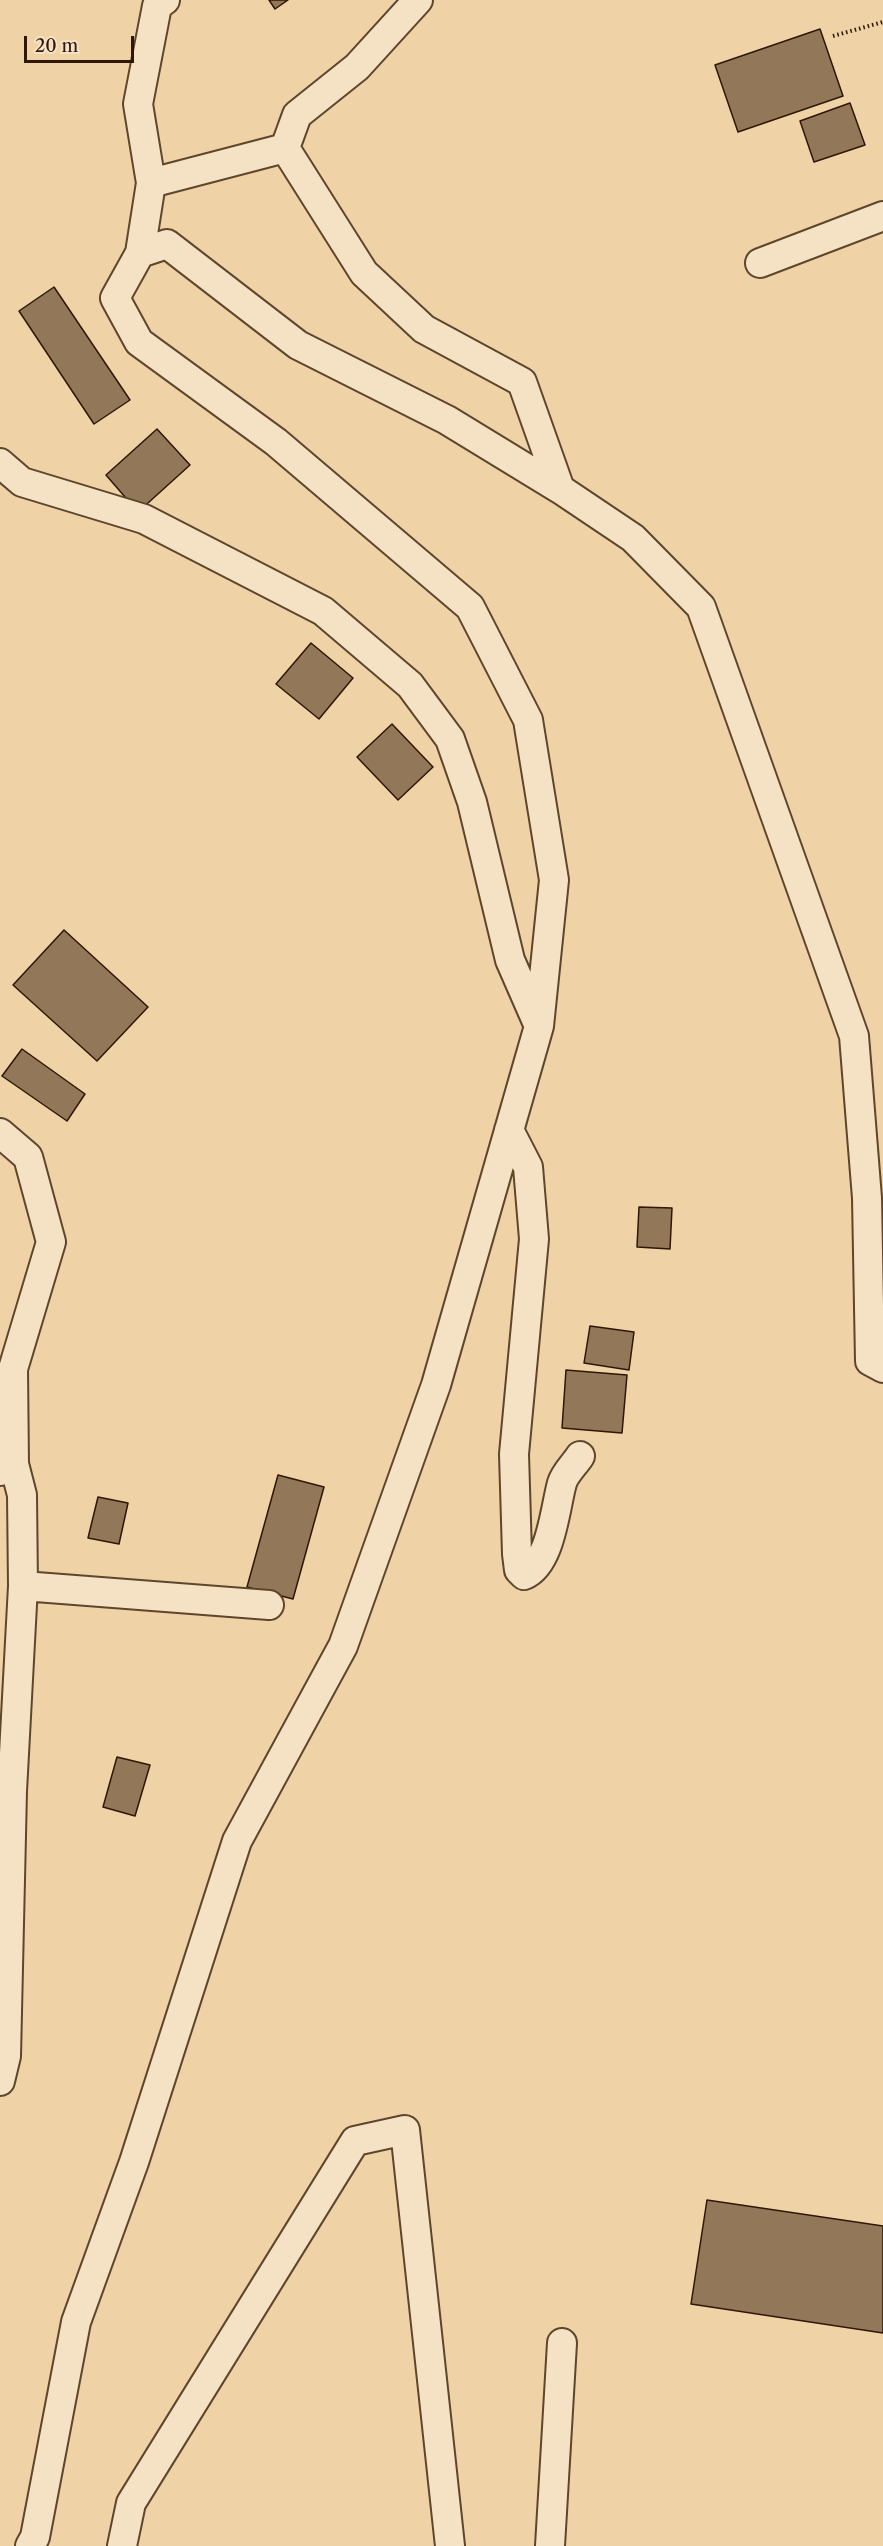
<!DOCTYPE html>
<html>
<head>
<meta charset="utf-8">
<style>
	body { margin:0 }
	#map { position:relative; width:883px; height:2546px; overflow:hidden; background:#efd2a6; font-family:"Libre Caslon Text",serif }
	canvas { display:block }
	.scale { position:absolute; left:24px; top:36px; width:110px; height:27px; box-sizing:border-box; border:3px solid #2e1705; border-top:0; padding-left:8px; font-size:18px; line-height:21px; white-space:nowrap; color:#2e1705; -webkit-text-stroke:4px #f5e2c5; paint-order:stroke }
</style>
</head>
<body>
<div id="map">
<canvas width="883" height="2546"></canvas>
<div class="scale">20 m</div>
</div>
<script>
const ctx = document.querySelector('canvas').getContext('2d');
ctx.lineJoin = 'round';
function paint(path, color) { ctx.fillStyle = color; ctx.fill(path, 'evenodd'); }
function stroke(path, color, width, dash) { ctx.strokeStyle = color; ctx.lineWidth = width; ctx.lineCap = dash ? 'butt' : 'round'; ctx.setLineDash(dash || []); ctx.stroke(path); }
const building = new Path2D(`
	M269 0H288L275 9Z
	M820 29 843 96 738 132 715 65Z
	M850 103 865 145 814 162 800 121Z
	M54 287 130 400 94 424 19 311Z
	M157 429 190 465 138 512 106 475Z
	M311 643 353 678 319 719 276 684Z
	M392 724 433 767 398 800 357 757Z
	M64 930 148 1007 97 1061 13 985Z
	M22 1049 85 1094 67 1121 2 1076Z
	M639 1207 672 1208 670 1249 637 1247Z
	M590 1326 634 1332 629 1370 584 1363Z
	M566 1370 627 1375 622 1433 562 1428Z
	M278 1475 324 1487 293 1599 247 1587Z
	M98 1497 128 1503 119 1544 88 1538Z
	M117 1757 150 1765 135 1816 103 1807Z
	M707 2200 883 2226V2333L691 2304Z`);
paint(building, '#927859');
stroke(building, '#2e1705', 1.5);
const street = new Path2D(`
	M418 0 357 67 297 115 285 148 364 273 424 329 522 382 560 489
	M151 183 285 148
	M140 253 151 183 138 104 157 6 165 0
	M760 263 883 216
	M0 463 22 482 144 519 323 611 410 685 450 739 472 802 510 960 538 1024
	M509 1130 528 1167 534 1239 514 1454 517 1554 519 1570 524 1575C551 1564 555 1508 562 1483 565 1473 575 1464 580 1456
	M0 1133 28 1157 51 1242 13 1369 14 1464
	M0 1471 14 1464 22 1495 23 1586 12 1791 6 2056 0 2081
	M23 1586 269 1605
	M30 2546 35 2537 76 2322 134 2162 237 1841 343 1646 436 1385 539 1026 554 880 528 720 470 607 276 442 139 342 115 298 140 253 167 244 298 345 447 420 560 489 633 538 701 607 854 1036 867 1198 870 1361 883 1368
	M122 2546 131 2503 355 2141 405 2130 450 2546
	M550 2546 562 2343`);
stroke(street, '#5e462d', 32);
stroke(new Path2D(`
	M833 36 883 22`), '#2e1705', 4, [1.5, 3]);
stroke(street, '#f5e2c5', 28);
</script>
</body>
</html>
